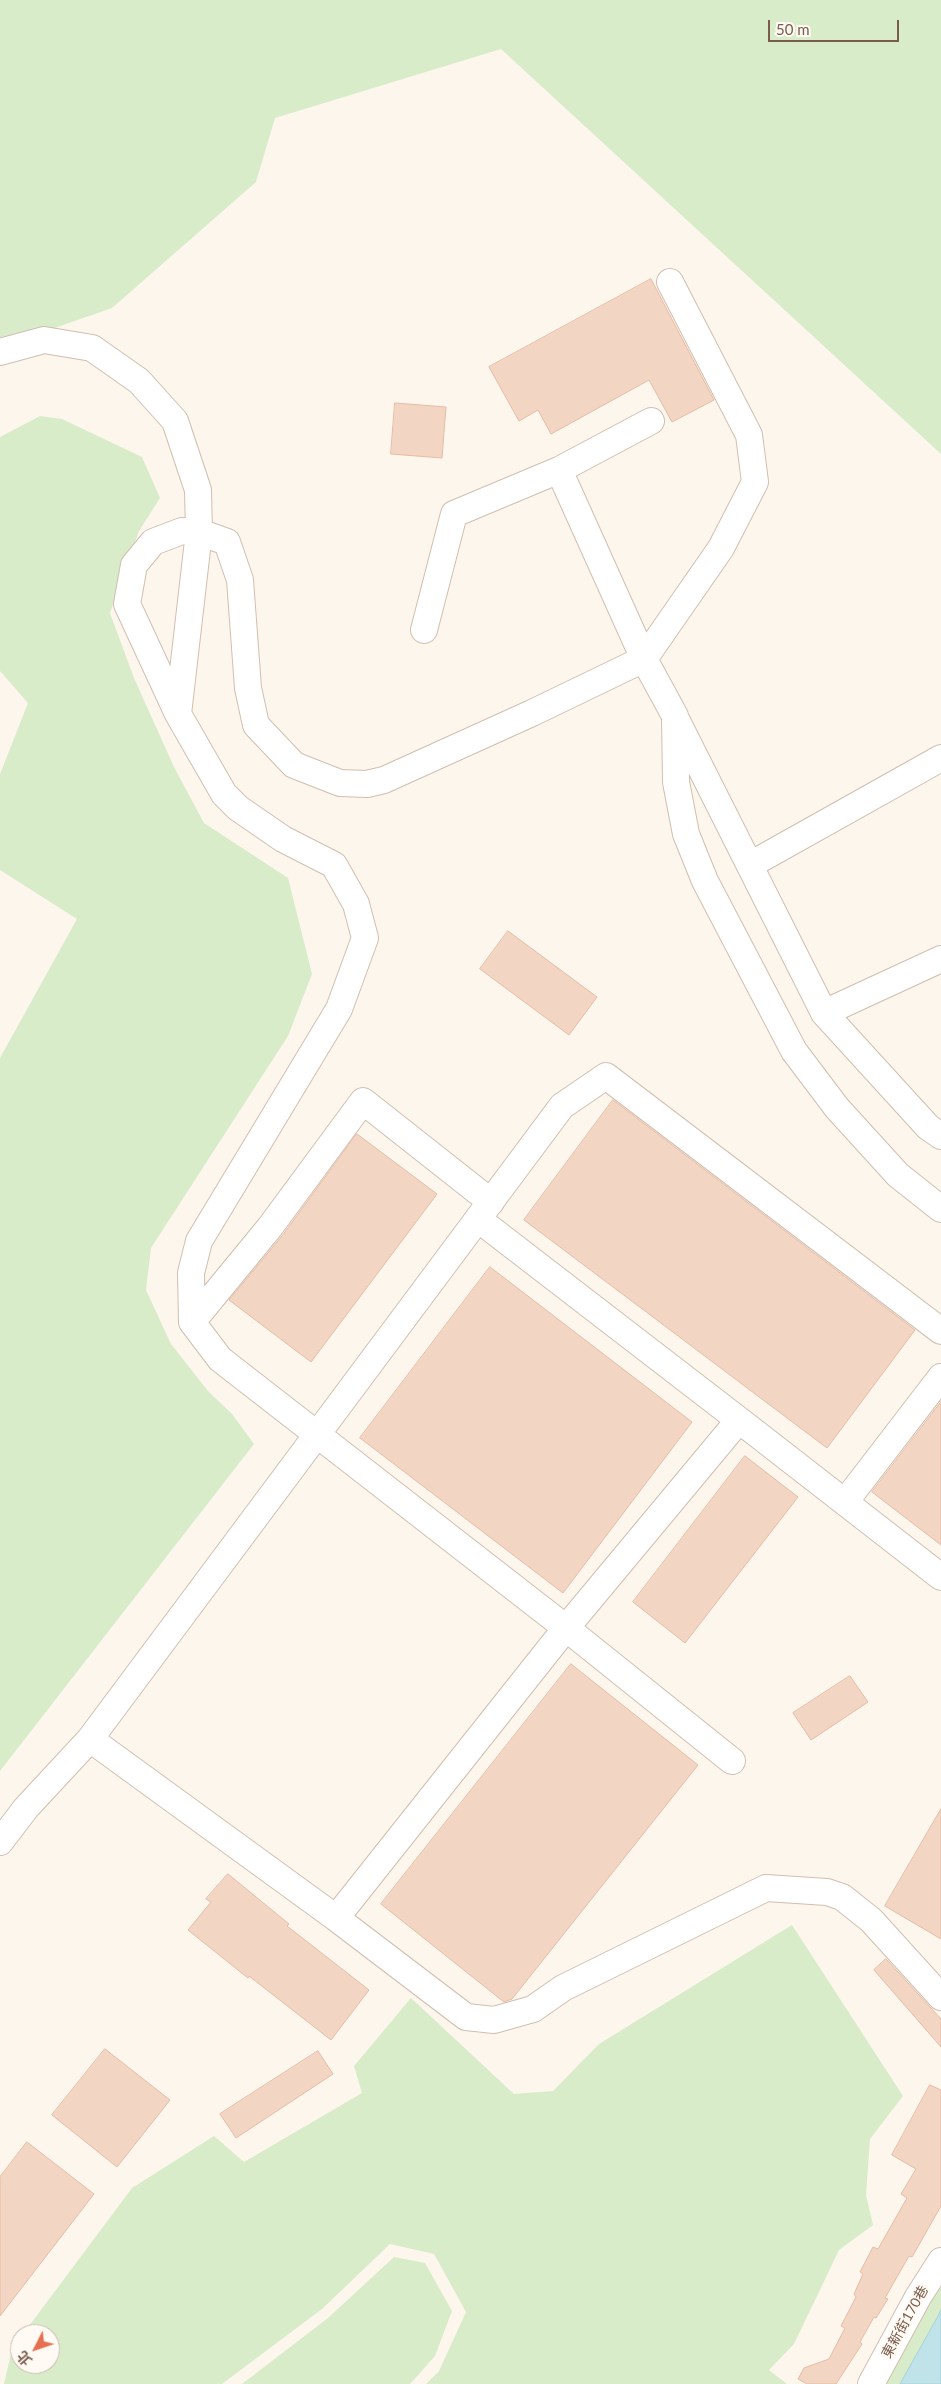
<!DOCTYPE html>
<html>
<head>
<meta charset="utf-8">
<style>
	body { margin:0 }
	#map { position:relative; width:941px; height:2384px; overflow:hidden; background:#fdf6ec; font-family:Lato,"Noto Sans TC",sans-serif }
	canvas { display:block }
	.north { position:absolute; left:10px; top:2324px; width:50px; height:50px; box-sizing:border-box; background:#fffaf3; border:1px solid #cabbb1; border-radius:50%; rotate:229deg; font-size:14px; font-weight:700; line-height:20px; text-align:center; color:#7a5c4d }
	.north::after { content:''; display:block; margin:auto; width:18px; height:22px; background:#e76f51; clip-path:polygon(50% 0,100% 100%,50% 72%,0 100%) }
	.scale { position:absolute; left:768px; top:20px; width:131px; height:22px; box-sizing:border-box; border:2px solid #7a5c4d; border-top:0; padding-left:6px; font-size:15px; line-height:18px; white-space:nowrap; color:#7a5c4d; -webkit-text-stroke:4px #fffaf3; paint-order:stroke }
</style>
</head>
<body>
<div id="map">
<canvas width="941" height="2384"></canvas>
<div class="north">北</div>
<div class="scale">50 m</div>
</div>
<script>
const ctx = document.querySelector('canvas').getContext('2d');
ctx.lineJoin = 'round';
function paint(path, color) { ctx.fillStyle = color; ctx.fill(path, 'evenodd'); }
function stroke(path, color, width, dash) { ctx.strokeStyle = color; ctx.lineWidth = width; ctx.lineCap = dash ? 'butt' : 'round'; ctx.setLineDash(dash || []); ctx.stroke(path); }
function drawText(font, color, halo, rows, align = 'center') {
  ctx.font = font + ' Lato,"Noto Sans TC",sans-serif'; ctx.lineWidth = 5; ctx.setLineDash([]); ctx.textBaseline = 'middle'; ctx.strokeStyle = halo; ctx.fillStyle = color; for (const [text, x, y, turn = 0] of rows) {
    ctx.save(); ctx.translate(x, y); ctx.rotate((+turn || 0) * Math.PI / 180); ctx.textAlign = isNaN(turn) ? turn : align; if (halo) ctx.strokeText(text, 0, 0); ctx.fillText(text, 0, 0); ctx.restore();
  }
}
paint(new Path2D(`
	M0 0H941V454L501 49 275 118 256 182 112 308 0 347Z
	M40 416 62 419 142 457 160 498 139 531 110 613 134 678 174 767 204 823 288 878 312 974 288 1036 151 1248 146 1290 171 1344 208 1391 232 1414 254 1444 0 1771V1058L77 919 0 870V774L28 703 0 671V437Z
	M792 1925 903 2096 870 2139 866 2195 873 2225 839 2250 794 2344 769 2370 787 2384H426L439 2371 466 2312 434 2254 390 2244 322 2309 222 2384H4L12 2349 20 2338V2364H50V2334H23L132 2188 214 2136 244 2162 362 2093 354 2066 411 1998 514 2094 553 2091 599 2044Z
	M394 2257 425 2263 452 2311 435 2356 410 2384H242L328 2318Z
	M941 2269V2384H875Z`), '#d8ecc9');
const water = new Path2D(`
	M941 2310V2384H900L938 2316Z`);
paint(water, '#bfe3e8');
stroke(water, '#a5d3da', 1);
const building = new Path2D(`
	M651 279 714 400 672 422 649 380 551 434 538 410 519 421 489 367Z
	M395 403 446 407 442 458 391 454Z
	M508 931 597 997 569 1035 480 969Z
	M613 1100 915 1330 827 1448 524 1220Z
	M357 1134 437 1194 311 1362 229 1300 282 1236Z
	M490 1267 692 1422 563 1593 360 1438Z
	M941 1402V1545L872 1492Z
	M745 1456 798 1497 685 1643 633 1602Z
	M571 1664 698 1765 512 1999 504 2002 381 1904Z
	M850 1676 868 1702 811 1740 793 1713Z
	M941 1809V1939L885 1906Z
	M228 1874 289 1924 287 1926 369 1990 331 2040 249 1976 248 1978 188 1930 211 1902 206 1899Z
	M886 1959 941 2019V2047L874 1970Z
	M105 2049 170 2100 117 2167 52 2115Z
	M318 2051 333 2074 236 2138 220 2114Z
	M930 2085 941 2090V2206L912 2257 909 2256 885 2298 888 2299 876 2318 874 2317 860 2342 862 2344 836 2384H807L798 2379 804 2368 829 2359 845 2328 841 2326 856 2297 854 2294 863 2274 860 2272 873 2247 878 2249 907 2198 901 2194 916 2169 892 2155Z
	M27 2142 94 2194 0 2316V2177Z`);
paint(building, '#f3d5c3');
stroke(building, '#e6bba3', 1);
const minor = new Path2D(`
	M670 282 749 435 755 482 721 548 644 659 532 713 384 780 367 784 340 783 294 765 256 725 248 688 240 580 227 542 199 532 182 531 153 542 134 565 127 604 178 714 224 794 238 808 283 839 334 865 356 904 365 938 339 1009 199 1241 191 1273 192 1322 220 1359 566 1628 732 1761
	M0 352 44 340 92 348 139 381 175 421 198 490 199 532 178 714
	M559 470 651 421
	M424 630 454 514 559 470 644 659 675 716 676 782 686 834 705 881 794 1051 837 1108 898 1175 941 1209
	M677 721 824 1013 928 1127 941 1136
	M750 865 941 758
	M824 1013 941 959
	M192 1322 270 1227 363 1101 491 1202
	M739 1420 941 1577
	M845 1502 941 1377
	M90 1739 336 1918 566 1628 739 1420 478 1219
	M0 1842 26 1808 90 1739 562 1106 606 1076 941 1331
	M336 1918 466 2017 494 2020 533 2009 563 1988 766 1888 827 1892 842 1897 871 1920 941 1997
	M871 2384 918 2297 941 2261`);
stroke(minor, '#d1beb0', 28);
stroke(minor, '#fff', 26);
drawText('14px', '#7a5c4d', '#fffaf3', [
	["東新街170巷",905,2322,-61]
]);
</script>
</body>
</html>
